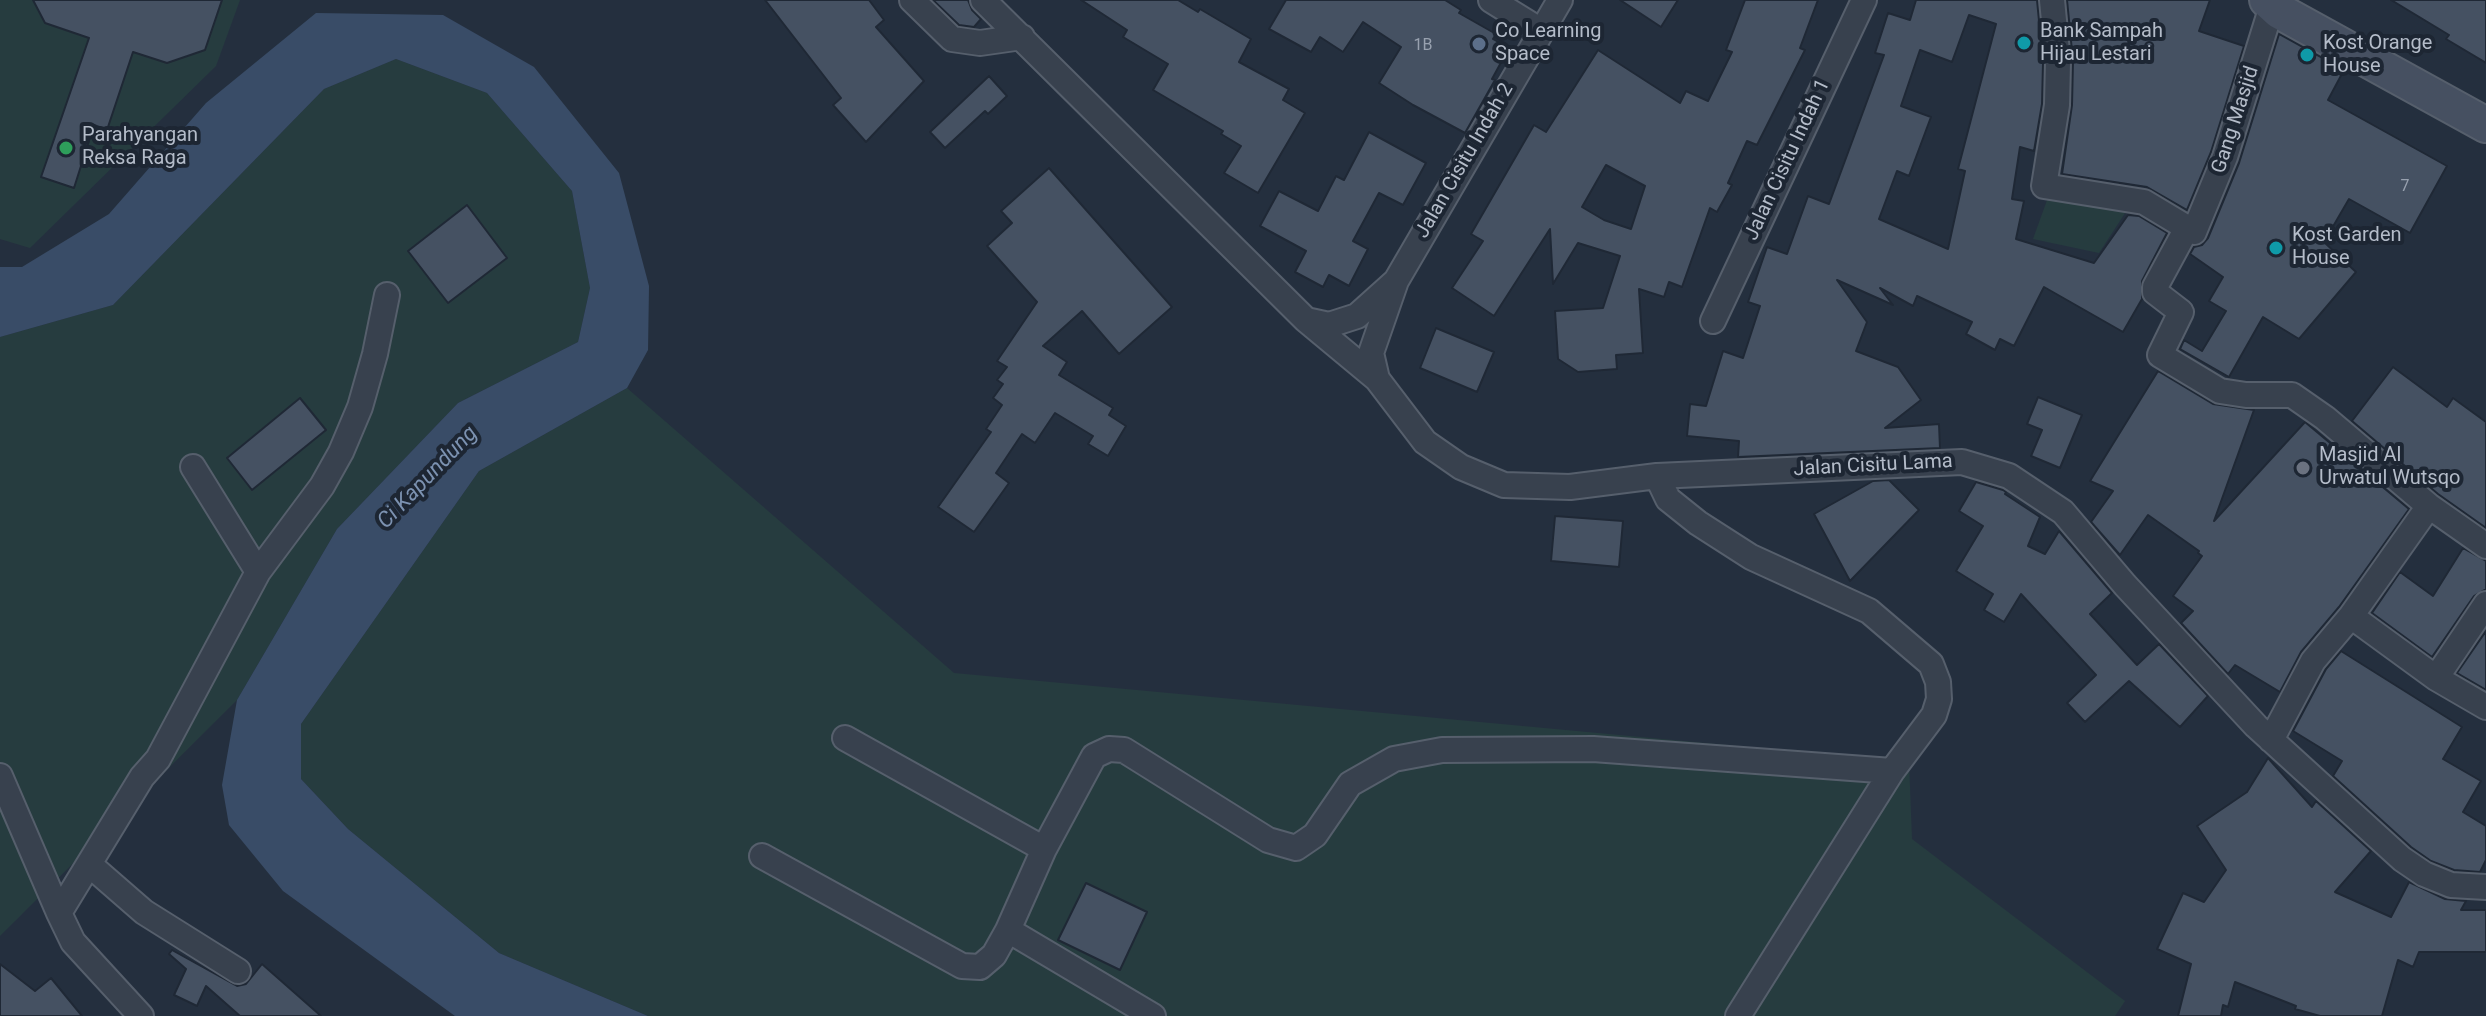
<!DOCTYPE html>
<html>
<head>
<meta charset="utf-8">
<style>
	body { margin:0 }
	canvas { display:block; background:#242f3e }
</style>
</head>
<body>
<canvas width="2486" height="1016"></canvas>
<script>
const g = document.querySelector('canvas').getContext('2d');
g.lineJoin = 'round';
function fillPath(path, color) { g.fillStyle = color; g.fill(path, 'evenodd'); }
const toPath = rows => new Path2D(rows.map(r => 'M' + r).join(''));
function trace(path, color, width, dash) { g.strokeStyle = color; g.lineWidth = width; g.lineCap = dash ? 'butt' : 'round'; g.setLineDash(dash || []); g.stroke(path); }
function write(font, color, halo, rows, align = 'center') {
  g.font = font + ' Roboto,sans-serif'; g.lineWidth = 8; g.setLineDash([]); g.textBaseline = 'middle'; g.strokeStyle = halo; g.fillStyle = color; for (const [text, x, y, turn = 0] of rows) {
    g.save(); g.translate(x, y); g.rotate((+turn || 0) * Math.PI / 180); g.textAlign = isNaN(turn) ? turn : align; if (halo) g.strokeText(text, 0, 0); g.fillText(text, 0, 0); g.restore();
  }
}
fillPath(toPath([
	[0,0,240,0,216,66,30,248,0,239],
	[396,59,487,93,572,191,590,288,578,342,458,403,337,529,237,700,0,936,0,337,113,305,324,89],
	[2050,192,2131,204,2099,253,2033,239],
	[627,388,954,673,1909,762,1912,839,2125,1001,2115,1016,648,1016,499,953,348,829,301,779,301,724,479,471]
]), '#263c3f');
fillPath(toPath([
	[316,13,443,15,534,67,619,173,649,286,648,350,627,388,479,471,301,724,301,779,348,829,499,953,648,1016,455,1016,283,891,229,825,222,785,237,700,337,529,458,403,578,342,590,288,572,191,487,93,396,59,324,89,113,305,0,337,0,267,22,267,109,214,206,103]
]), '#394c67');
const building = toPath([
	[33,0,222,0,205,50,167,63,133,52,107,130,94,125,74,188,41,177,89,38,45,23,33,0],
	[765,0,869,0,884,20,876,27,924,81,866,142,833,105,841,98,765,0],
	[933,0,968,0,972,10,981,19,974,27,959,25,933,0],
	[1081,0,1178,0,1198,12,1200,9,1251,39,1239,62,1289,89,1283,100,1305,113,1258,193,1224,173,1241,146,1221,134,1223,131,1153,90,1168,64,1123,37,1127,30,1081,0],
	[1286,0,1445,0,1461,10,1459,13,1496,34,1493,39,1509,48,1492,79,1495,80,1465,133,1413,105,1379,83,1401,47,1363,22,1343,52,1320,37,1311,52,1269,29,1286,0],
	[1620,0,1678,0,1661,27,1620,0],
	[1745,0,1818,0,1800,48,1805,50,1757,145,1747,141,1728,183,1732,185,1717,212,1710,208,1682,287,1669,282,1664,297,1639,289,1643,353,1616,355,1617,369,1578,372,1558,359,1555,311,1603,308,1620,256,1578,243,1553,284,1550,229,1494,316,1452,288,1483,241,1471,234,1534,125,1546,132,1598,50,1680,103,1686,91,1708,101,1732,52,1726,50,1745,0],
	[1606,165,1645,186,1631,229,1604,220,1582,207,1606,165],
	[1916,0,2037,0,2043,63,2042,104,2034,151,2020,147,2012,199,2024,201,2016,239,2094,263,2128,215,2139,216,2167,233,2142,281,2142,299,2123,332,2044,287,2014,346,2000,339,1995,350,1966,334,1972,322,1917,296,1913,306,1880,288,1893,305,1837,280,1867,322,1856,351,1898,367,1921,400,1885,428,1939,424,1940,448,1738,457,1739,441,1687,436,1690,404,1706,406,1723,351,1743,358,1760,306,1748,302,1767,247,1787,254,1808,196,1829,204,1884,55,1875,53,1888,13,1910,20,1916,0],
	[1969,15,1996,24,1958,169,1965,171,1948,249,1879,219,1897,171,1909,176,1931,117,1901,106,1920,50,1952,62,1969,15],
	[2067,0,2210,0,2199,31,2244,46,2211,152,2187,210,2147,187,2062,174,2072,105,2073,61,2067,0],
	[2391,0,2486,0,2486,63,2446,39,2449,35,2391,0],
	[2279,34,2344,70,2328,100,2447,166,2410,233,2349,199,2324,242,2356,272,2299,339,2263,317,2229,377,2180,349,2184,340,2202,351,2226,311,2209,301,2223,277,2190,254,2194,247,2202,245,2208,238,2239,163,2279,34],
	[989,76,1007,96,988,114,985,111,945,148,930,132,989,76],
	[1369,132,1426,163,1403,205,1379,193,1353,241,1368,249,1349,286,1329,275,1323,287,1295,272,1306,251,1260,226,1279,191,1318,211,1336,176,1344,180,1369,132],
	[1049,168,1172,307,1119,354,1082,311,1043,346,1067,362,1059,375,1113,408,1109,415,1126,426,1108,456,1088,444,1093,436,1055,413,1035,443,1022,434,996,473,1009,483,974,532,938,507,991,432,986,429,1002,405,993,398,1003,384,997,380,1007,367,997,361,1037,302,987,246,1012,223,1001,211,1049,168],
	[467,205,507,258,448,303,408,251,467,205],
	[1436,328,1494,352,1477,392,1420,368,1436,328],
	[2393,367,2447,407,2453,398,2486,422,2486,528,2438,494,2352,421,2393,367],
	[2158,371,2213,404,2254,410,2214,521,2305,422,2409,509,2339,607,2301,652,2280,692,2235,665,2228,674,2181,623,2193,611,2173,596,2202,556,2198,553,2199,551,2148,515,2120,555,2091,522,2113,491,2090,481,2158,371],
	[2038,397,2082,415,2060,468,2031,456,2042,430,2027,424,2038,397],
	[300,398,326,430,252,490,227,458,300,398],
	[1889,480,1919,510,1850,581,1814,514,1873,481,1889,480],
	[1976,482,2003,490,2006,492,2005,494,2040,517,2028,546,2045,554,2059,531,2112,593,2090,614,2137,665,2159,644,2208,696,2180,727,2129,681,2085,722,2067,703,2096,675,2021,594,2004,622,1984,610,1993,594,1956,571,1983,526,1959,511,1976,482],
	[1555,516,1623,521,1619,567,1551,561,1555,516],
	[2463,548,2486,561,2486,589,2474,596,2432,657,2372,613,2400,572,2433,596,2463,548],
	[2486,631,2486,690,2457,673,2486,631],
	[2341,651,2462,727,2443,759,2481,781,2463,812,2486,826,2486,860,2480,872,2454,870,2431,861,2411,847,2333,776,2342,761,2293,731,2326,669,2341,651],
	[2268,758,2312,807,2316,801,2371,851,2335,892,2391,917,2409,882,2445,899,2466,901,2461,910,2486,910,2486,952,2419,952,2413,967,2398,960,2382,1016,2320,1016,2295,1009,2296,1006,2235,982,2228,1007,2223,1005,2221,1016,2178,1016,2191,964,2157,949,2183,893,2204,902,2226,870,2197,826,2247,792,2268,758],
	[1086,883,1147,912,1120,970,1058,940,1086,883],
	[172,950,237,986,246,984,262,964,321,1016,240,1016,206,986,197,1006,174,995,186,969,169,954,172,950],
	[0,964,35,991,51,978,82,1016,0,1016,0,964]
]);
fillPath(building, '#455162');
trace(building, '#1f2835', 2);
const street = toPath([
	[912,0,952,39,980,43,1022,37],
	[983,0,1306,320,1329,325,1357,316,1396,281],
	[1491,0,1541,31],
	[2052,0,2058,62,2057,105,2044,186,2144,202,2194,232,2225,157,2272,6],
	[2187,228,2155,287,2155,292,2181,312,2160,355,2220,391,2246,395,2292,395,2325,418,2429,506,2486,546],
	[1306,320,1377,379,1425,442,1461,467,1504,485,1570,487,1657,476,1962,462,2009,476,2063,512,2125,585,2256,726,2402,859,2424,874,2451,885,2486,887],
	[1713,321,1864,0],
	[1377,379,1371,353,1396,281,1560,0],
	[1657,476,1668,499,1698,523,1751,557,1869,611,1931,664,1938,682,1939,699,1934,715,1892,771,1738,1016],
	[258,572,322,486,341,452,360,407,375,354,387,295],
	[2351,616,2436,678,2486,707],
	[2436,678,2486,604],
	[845,738,1044,849,1094,756,1109,749,1124,750,1268,840,1296,848,1315,835,1350,784,1394,759,1442,750,1593,749,1892,771],
	[2271,740,2313,661,2351,616,2429,506],
	[0,776,59,913],
	[762,856,962,966,980,967,994,955,1008,930,1153,1016],
	[90,865,144,912,238,971],
	[1008,930,1044,849],
	[141,1016,73,942,59,913,142,777,158,759,258,572,193,467]
]);
const secondary = toPath([
	[2267,0,2279,11,2486,125]
]);
trace(street, '#565f6c', 28);
trace(secondary, '#565f6c', 38);
trace(street, '#38414e', 24);
trace(secondary, '#465061', 34);
for (const [x, y, r, color] of [
	[2024,43,8,"#0f9aa8"],
	[1479,44,8,"#5c6f8a"],
	[2307,55,8,"#0f9aa8"],
	[66,148,8,"#2e9e5b"],
	[2276,248,8,"#0f9aa8"],
	[2303,468,8,"#6b7280"]
]) { const dot = new Path2D(); dot.arc(x, y, r, 0, 2 * Math.PI); g.fillStyle = color; g.fill(dot); trace(dot, '#1d2633', 3); }
write('16px', '#98a1af', null, [
	["1B",1423,46],
	["7",2405,187]
]);
write('20px', '#b4bcc9', '#1d2633', [
	["Co Learning",1495,32],
	["Space",1495,55],
	["Bank Sampah",2040,32],
	["Hijau Lestari",2040,55],
	["Kost Orange",2323,44],
	["House",2323,67],
	["Parahyangan",82,136],
	["Reksa Raga",82,159],
	["Kost Garden",2292,236],
	["House",2292,259],
	["Masjid Al",2319,456],
	["Urwatul Wutsqo",2319,479]
], 'left');
write('20px', '#b4bcc9', '#1d2633', [
	["Gang Masjid",2236,120,-72],
	["Jalan Cisitu Indah 1",1788,160,-65],
	["Jalan Cisitu Indah 2",1465,161,-60],
	["Jalan Cisitu Lama",1873,466,-3]
]);
write('italic 22px', '#7c92b1', '#1d2633', [
	["Ci Kapundung",428,478,-46]
]);
</script>
</body>
</html>
